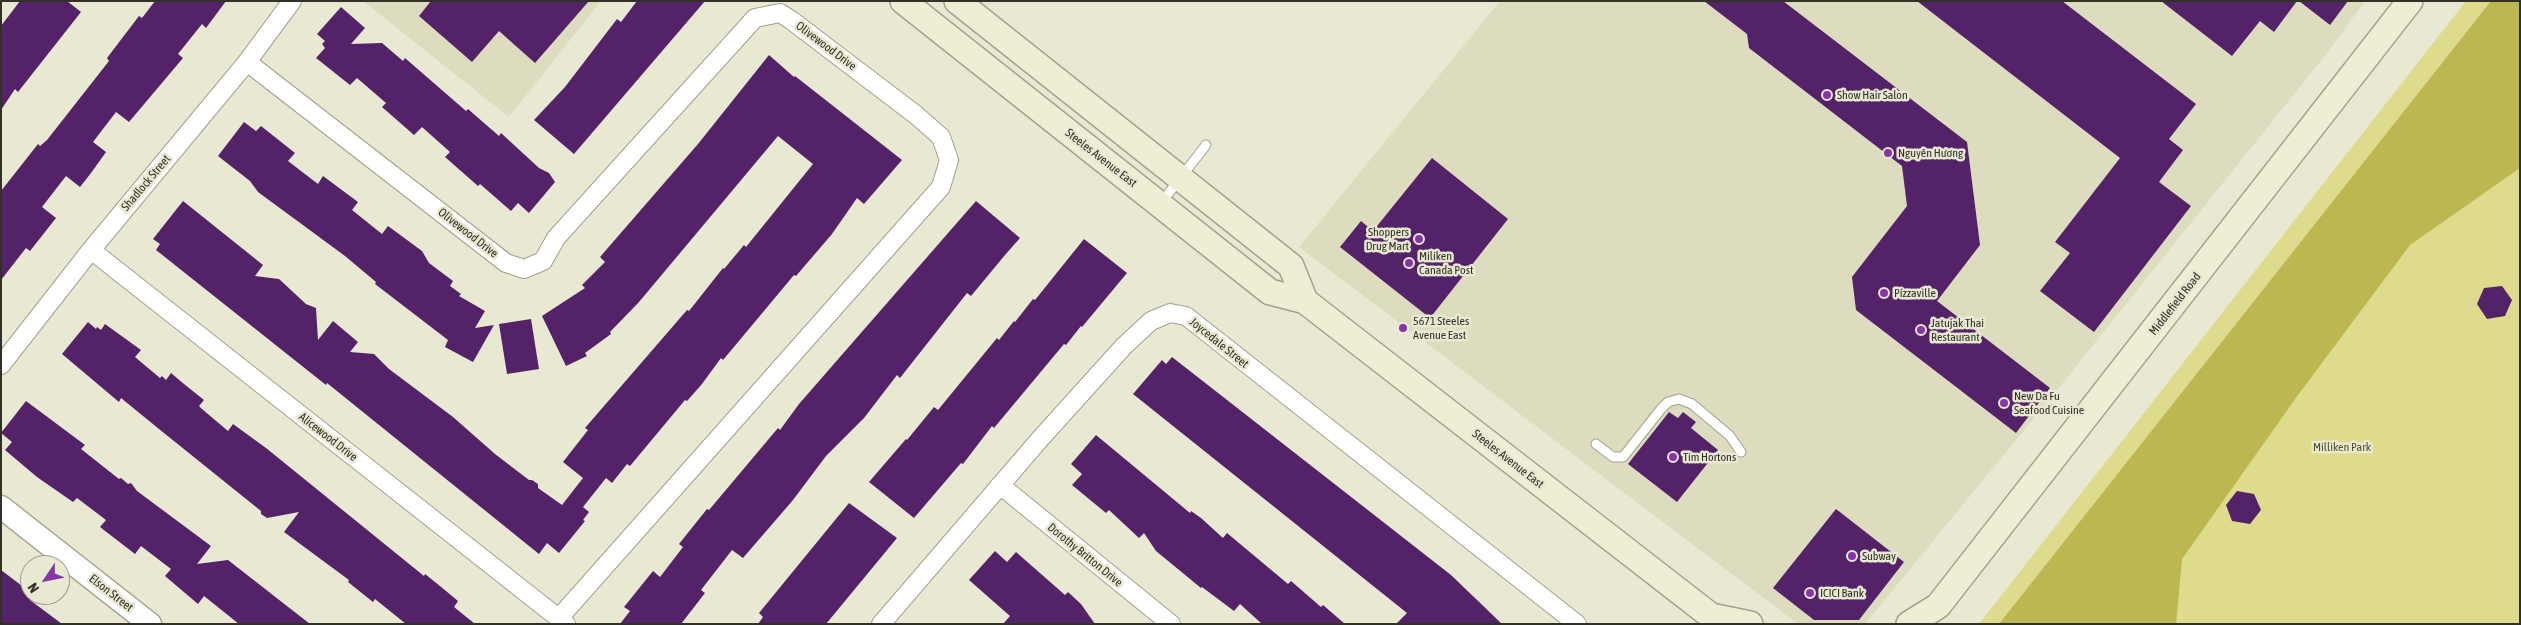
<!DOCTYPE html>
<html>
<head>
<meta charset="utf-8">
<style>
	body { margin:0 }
	#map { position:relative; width:2521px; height:625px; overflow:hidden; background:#e9e8d2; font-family:"Asap Condensed",sans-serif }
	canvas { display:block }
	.frame { position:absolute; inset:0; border:2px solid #313128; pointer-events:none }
	.north { position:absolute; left:20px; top:555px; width:50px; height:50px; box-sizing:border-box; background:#e9e8d2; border:1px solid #9f9f8e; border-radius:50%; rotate:236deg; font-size:14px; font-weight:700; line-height:20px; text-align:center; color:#313128 }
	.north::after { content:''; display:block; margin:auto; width:18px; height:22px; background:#8535a5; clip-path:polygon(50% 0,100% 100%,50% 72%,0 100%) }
</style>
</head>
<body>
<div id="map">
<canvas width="2521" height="625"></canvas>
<div class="frame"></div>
<div class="north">N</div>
</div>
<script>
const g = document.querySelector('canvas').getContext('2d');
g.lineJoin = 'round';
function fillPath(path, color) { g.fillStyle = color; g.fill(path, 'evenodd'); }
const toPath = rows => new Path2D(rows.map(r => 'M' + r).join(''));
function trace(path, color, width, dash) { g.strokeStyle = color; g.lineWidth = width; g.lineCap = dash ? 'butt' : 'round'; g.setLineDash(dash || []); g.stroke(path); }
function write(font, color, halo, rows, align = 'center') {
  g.font = font + ' "Asap Condensed",sans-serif'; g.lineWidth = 5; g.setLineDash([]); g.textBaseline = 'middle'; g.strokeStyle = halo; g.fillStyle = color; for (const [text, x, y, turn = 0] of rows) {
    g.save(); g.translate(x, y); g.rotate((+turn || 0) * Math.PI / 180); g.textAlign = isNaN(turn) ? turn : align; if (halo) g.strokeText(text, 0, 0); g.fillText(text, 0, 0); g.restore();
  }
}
fillPath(toPath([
	[363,1,601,1,509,117],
	[1500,1,2365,1,2327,53,2061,385,1865,624,1798,624,1299,247]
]), '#dddcbe');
fillPath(toPath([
	[2466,1,2520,1,2520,624,1979,624]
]), '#dfdb8c');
fillPath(toPath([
	[2491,1,2520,1,2520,168,2410,245,2298,395,2182,559,2176,624,1999,624]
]), '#bdb751');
fillPath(toPath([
	[20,1,67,1,81,12,18,92,15,89,1,110,1,26],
	[155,1,226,1,206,28,202,24,178,54,183,58,129,122,116,112,93,142,106,152,91,173,80,187,66,176,42,207,56,218,30,251,26,248,1,280,1,191,38,144,40,146,47,140,109,61,107,58,139,16,142,18],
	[431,1,589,1,535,63,499,31,472,62,419,16],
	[637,1,705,1,574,154,534,120,565,87,617,19,621,22],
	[1704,1,1783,1,1967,142,1980,245,1937,301,2050,388,2016,433,1856,310,1852,277,1907,206,1902,166,1749,48,1747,34],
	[1917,1,2062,1,2196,104,2169,139,2183,150,2159,182,2191,206,2094,332,2040,291,2070,253,2055,242,2120,158],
	[2161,1,2297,1,2274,32,2260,21,2232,56],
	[2299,1,2348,1,2330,25],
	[341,7,365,28,351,44,382,43,403,61,405,58,466,111,468,109,499,136,501,133,539,168,549,173,555,182,529,213,518,203,511,211,480,184,478,186,445,157,450,152,422,127,414,135,382,107,386,103,357,78,350,85,316,58,325,48,322,44,325,41,317,34],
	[769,55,794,77,795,76,902,160,864,204,857,198,832,234,796,276,794,275,723,360,721,358,702,384,687,401,685,400,630,466,627,464,612,483,606,478,583,507,589,512,583,520,585,521,559,553,547,543,539,554,327,383,326,385,156,250,160,244,153,239,183,201,263,265,255,276,279,279,306,304,316,308,318,340,333,321,358,342,350,352,374,354,389,369,453,417,495,454,529,480,532,480,538,484,538,488,562,505,583,478,563,462,588,430,585,428,687,310,689,311,723,268,724,269,744,245,746,247,813,164,778,136,639,302,610,332,611,334,585,353,587,356,566,366,542,316,585,288,582,285,605,262,600,257,698,144],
	[244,122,256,131,261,126,295,153,288,161,318,184,323,176,358,202,352,210,382,234,388,226,422,251,429,263,453,281,450,286,461,294,459,296,485,311,475,328,494,325,473,362,445,347,448,340,375,284,376,282,345,256,258,192,250,181,218,156],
	[1432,158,1508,219,1430,318,1340,247,1361,221,1373,231],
	[976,201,1020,238,1005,255,971,296,967,293,900,378,897,375,864,418,826,456,793,500,743,558,732,550,701,590,705,593,681,624,620,624,630,611,624,607,653,571,660,577,683,547,679,544,707,509,709,510,778,428,780,430,799,404],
	[1084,239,1127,273,1082,327,1081,326,1066,345,1064,344,994,428,992,426,963,464,961,463,914,518,869,482,906,439,907,440,934,407,938,410,997,338,999,340,1014,321,1015,322,1033,299,1035,300],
	[2502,286,2512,300,2505,316,2487,319,2477,304,2484,288],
	[531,319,539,369,507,374,499,324],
	[88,322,96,329,97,327,101,330,105,324,141,350,135,357,160,378,162,376,166,380,171,373,184,384,204,400,199,406,202,409,228,431,233,424,266,448,424,576,425,574,440,586,458,601,454,607,475,624,406,624,375,599,373,602,348,582,349,580,284,532,299,512,267,518,261,514,261,511,159,429,121,398,119,402,62,354],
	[1172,357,1451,575,1502,624,1396,624,1407,613,1133,394,1162,360,1166,364],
	[26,401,85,445,81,449,119,479,121,478,128,484,131,483,137,491,211,546,197,564,228,560,310,624,239,624,204,596,198,604,165,576,171,569,141,546,135,554,100,527,106,520,77,498,73,502,37,477,5,450,12,442,1,433],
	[1669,412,1678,418,1683,412,1696,422,1691,428,1718,450,1677,502,1628,464],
	[1096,435,1190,513,1191,511,1201,518,1223,538,1227,533,1288,584,1291,581,1321,607,1323,605,1345,624,1262,624,1240,604,1234,611,1202,587,1201,588,1156,551,1144,533,1139,538,1109,510,1106,513,1072,485,1082,474,1071,464],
	[2237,491,2254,494,2261,510,2250,524,2232,521,2226,505],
	[849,503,897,538,826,624,758,624,763,617,759,613],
	[1836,509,1904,562,1859,620,1814,620,1773,588],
	[995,551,1007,562,1016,552,1065,595,1068,592,1081,604,1095,624,1003,624,1010,616,969,580],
	[1,570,30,592,30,595,33,595,30,600,62,624,1,624]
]), '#542268');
const service = toPath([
	[1161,203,1206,145],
	[1596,444,1613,457,1623,457,1661,409,1668,402,1679,399,1692,404,1730,436,1741,452]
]);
const minor = toPath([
	[247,62,506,263,524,269,543,261,556,238,755,18,780,13,791,20,916,115,941,137,949,160,941,187,559,618],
	[91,250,566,624],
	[1,365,91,250,247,62,292,1],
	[1000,485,1171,624],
	[881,624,1040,439,1124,346,1151,321,1170,313,1186,316,1577,624]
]);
const tertiary = toPath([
	[1,507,150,624]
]);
const secondary = toPath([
	[903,1,1270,292,1305,301,1711,616,1714,624],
	[957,1,1291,266,1305,301],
	[1711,616,1750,624],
	[1909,624,1938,606,2410,1]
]);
trace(service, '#a2a18c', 11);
trace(minor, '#a2a18c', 20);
trace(tertiary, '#a2a18c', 25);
trace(secondary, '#a2a18c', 28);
trace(service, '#fff', 9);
trace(minor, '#fff', 18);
trace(tertiary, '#fff', 22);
trace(secondary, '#efeed5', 25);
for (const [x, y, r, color] of [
	[1827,95,5,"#8535a5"],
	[1888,153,5,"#8535a5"],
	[1419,239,5,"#8535a5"],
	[1409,263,5,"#8535a5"],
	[1884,293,5,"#8535a5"],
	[1403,328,5,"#8535a5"],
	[1921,330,5,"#8535a5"],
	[2004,403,5,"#8535a5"],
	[1673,457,5,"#8535a5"],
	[1852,556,5,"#8535a5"],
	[1810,593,5,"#8535a5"]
]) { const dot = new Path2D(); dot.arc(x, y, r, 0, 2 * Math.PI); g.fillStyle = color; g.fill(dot); trace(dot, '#e9e8d2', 2); }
write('12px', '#313128', '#e9e8d2', [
	["Olivewood Drive",826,46,37],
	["Steeles Avenue East",1101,158,38],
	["Shadlock Street",146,183,-50],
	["Olivewood Drive",468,233,38],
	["Middlefield Road",2175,304,-52],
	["Joycedale Street",1219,343,39],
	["Alicewood Drive",328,437,38],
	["Steeles Avenue East",1508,459,38],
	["Dorothy Britton Drive",1085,555,39],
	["Elson Street",111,593,38]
]);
write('12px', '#313128', '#e9e8d2', [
	["Show Hair Salon",1837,95],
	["Nguyên Hương",1898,153],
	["Shoppers",1409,232,"right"],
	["Drug Mart",1409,246,"right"],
	["Miliken",1419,256],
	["Canada Post",1419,270],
	["Pizzaville",1894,293],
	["5671 Steeles",1413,321],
	["Avenue East",1413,335],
	["Jatujak Thai",1931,323],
	["Restaurant",1931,337],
	["New Da Fu",2014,396],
	["Seafood Cuisine",2014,410],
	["Tim Hortons",1683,457],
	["Subway",1862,556],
	["ICICI Bank",1820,593]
], 'left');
write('12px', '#535126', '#e9e8d2', [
	["Milliken Park",2342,447]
]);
</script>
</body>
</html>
